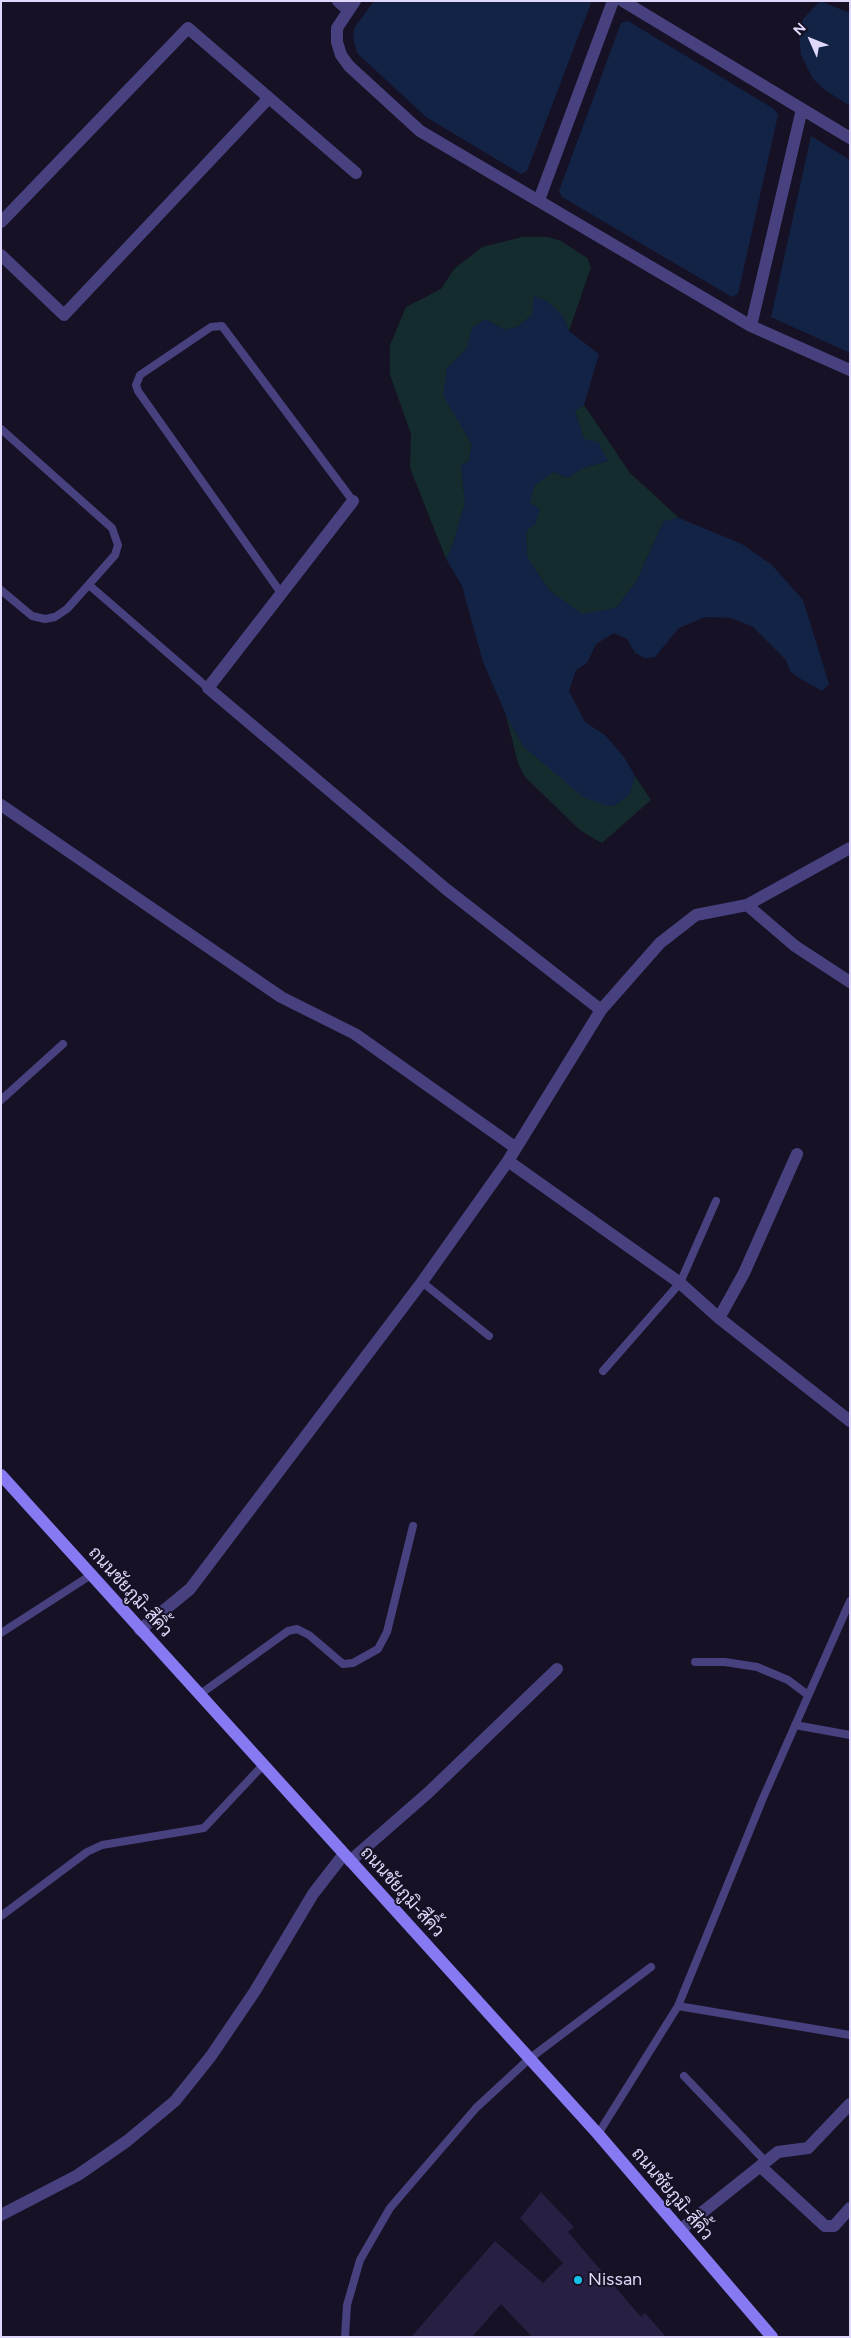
<!DOCTYPE html>
<html>
<head>
<meta charset="utf-8">
<style>
	body { margin:0 }
	#map { position:relative; width:851px; height:2338px; overflow:hidden; background:#161124; font-family:Figtree,sans-serif }
	canvas { display:block }
	.frame { position:absolute; inset:0; border:2px solid #dfd8fb; pointer-events:none }
	.north { position:absolute; left:786px; top:15px; width:50px; height:50px; -webkit-text-stroke:4px #161124; paint-order:stroke; rotate:314deg; font-size:14px; font-weight:700; line-height:20px; text-align:center; color:#dfd8fb }
	.north::after { content:''; display:block; margin:auto; width:18px; height:22px; background:#dfd8fb; clip-path:polygon(50% 0,100% 100%,50% 72%,0 100%) }
</style>
</head>
<body>
<div id="map">
<canvas width="851" height="2338"></canvas>
<div class="frame"></div>
<div class="north">N</div>
</div>
<script>
const g = document.querySelector('canvas').getContext('2d');
g.lineJoin = 'round';
function fillPath(path, color) { g.fillStyle = color; g.fill(path, 'evenodd'); }
const toPath = rows => new Path2D(rows.map(r => 'M' + r).join(''));
function trace(path, color, width, dash) { g.strokeStyle = color; g.lineWidth = width; g.lineCap = dash ? 'butt' : 'round'; g.setLineDash(dash || []); g.stroke(path); }
function write(font, color, halo, rows, align = 'center') {
  g.font = font + ' Figtree,Sarabun,sans-serif'; g.lineWidth = 4; g.setLineDash([]); g.textBaseline = 'middle'; g.strokeStyle = halo; g.fillStyle = color; for (const [text, x, y, turn = 0] of rows) {
    g.save(); g.translate(x, y); g.rotate((+turn || 0) * Math.PI / 180); g.textAlign = isNaN(turn) ? turn : align; if (halo) g.strokeText(text, 0, 0); g.fillText(text, 0, 0); g.restore();
  }
}
fillPath(toPath([
	[522,237,548,237,561,241,587,258,591,267,569,331,562,315,532,315,517,327,505,330,485,319,467,348,447,368,444,396,472,444,469,461,461,466,465,503,452,547,446,559,410,468,411,434,390,375,390,345,406,307,441,289,454,269,482,247],
	[584,405,630,473,679,518,664,521,636,582,616,608,582,615,549,590,527,557,526,531,535,524,539,509,529,503,534,485,553,472,568,478,583,468,608,461,584,440,575,411],
	[506,715,524,747,630,794,635,776,651,800,602,843,581,831,525,777,518,763]
]), '#152c2e');
fillPath(toPath([
	[374,1,590,1,591,3,527,171,521,174,426,117,357,53,353,37,355,27],
	[820,1,850,13,850,106,825,90,813,79,801,55,799,35,803,19],
	[628,21,774,109,778,115,738,294,732,297,562,197,559,191,621,23],
	[811,136,850,160,850,353,771,317],
	[534,296,547,301,562,315,569,331,599,354,584,405,575,411,584,439,598,442,608,461,583,468,568,478,553,472,534,486,530,503,540,509,535,524,526,531,527,557,549,590,582,614,616,608,636,582,664,521,679,518,742,544,772,565,803,600,829,684,822,691,799,678,790,671,786,660,753,627,731,618,705,617,679,628,655,657,645,658,635,653,627,639,614,633,596,644,587,663,576,670,569,691,585,722,605,735,624,757,635,776,630,794,616,805,607,806,583,797,524,747,506,715,483,662,462,586,446,559,452,547,465,503,461,466,469,461,472,444,443,396,447,368,467,348,472,328,485,319,505,330,517,327,532,315]
]), '#132346');
fillPath(toPath([
	[541,2192,574,2227,568,2232,641,2317,645,2313,666,2337,532,2337,501,2304,472,2337,411,2337,495,2241,543,2283,563,2263,520,2218]
]), '#291f43');
trace(toPath([
	[1,429,112,528,118,545,115,555,67,609,55,617,45,619,32,616,1,590],
	[89,585,208,688],
	[281,593,138,391,136,385,140,375,211,327,222,326,353,501],
	[1,1100,63,1044],
	[422,1282,489,1336],
	[603,1371,680,1283,716,1201],
	[1,1633,91,1575],
	[695,1662,725,1662,757,1667,788,1680,808,1695],
	[199,1695,288,1631,297,1629,309,1635,343,1664,353,1663,378,1649,387,1632,413,1526],
	[795,1725,850,1735],
	[1,1916,87,1852,102,1845,204,1828,263,1765],
	[678,2006,850,2035],
	[684,2076,766,2162],
	[598,2134,678,2006,763,1798,850,1601],
	[345,2337,347,2305,360,2260,390,2208,476,2108,529,2059,651,1967]
]), '#48417f', 8);
trace(toPath([
	[338,1,348,10],
	[355,1,337,28,337,42,341,55,349,66,420,131,751,326,850,370],
	[623,1,850,138],
	[539,200,613,1],
	[1,222,188,28,356,173],
	[1,255,64,315,268,99],
	[751,326,802,109],
	[353,501,208,688,446,889,601,1010],
	[1,805,281,997,355,1034,516,1148],
	[747,905,850,848],
	[508,1161,680,1283,719,1318,850,1421],
	[719,1318,744,1273,797,1154],
	[140,1630,190,1589,422,1282,508,1161,601,1010,660,943,696,915,747,905,795,946,850,982],
	[350,1861,429,1792,557,1669],
	[760,2166,825,2226,834,2226,850,2208],
	[1,2215,78,2175,127,2141,175,2101,211,2056,255,1991,313,1894,344,1854],
	[680,2230,778,2152,808,2148,850,2104]
]), '#48417f', 12);
trace(toPath([
	[1,1475,598,2134,772,2337]
]), '#8679f2', 12);
for (const [x, y, r, color] of [
	[578,2280,5,"#17c2e8"]
]) { const dot = new Path2D(); dot.arc(x, y, r, 0, 2 * Math.PI); g.fillStyle = color; g.fill(dot); trace(dot, '#161124', 2); }
write('18px', '#dfd8fb', '#161124', [
	["ถนนชัยภูมิ-สีคิ้ว",130,1592,48],
	["ถนนชัยภูมิ-สีคิ้ว",402,1892,48],
	["ถนนชัยภูมิ-สีคิ้ว",672,2194,50]
]);
write('18px', '#dfd8fb', '#161124', [
	["Nissan",588,2280]
], 'left');
</script>
</body>
</html>
